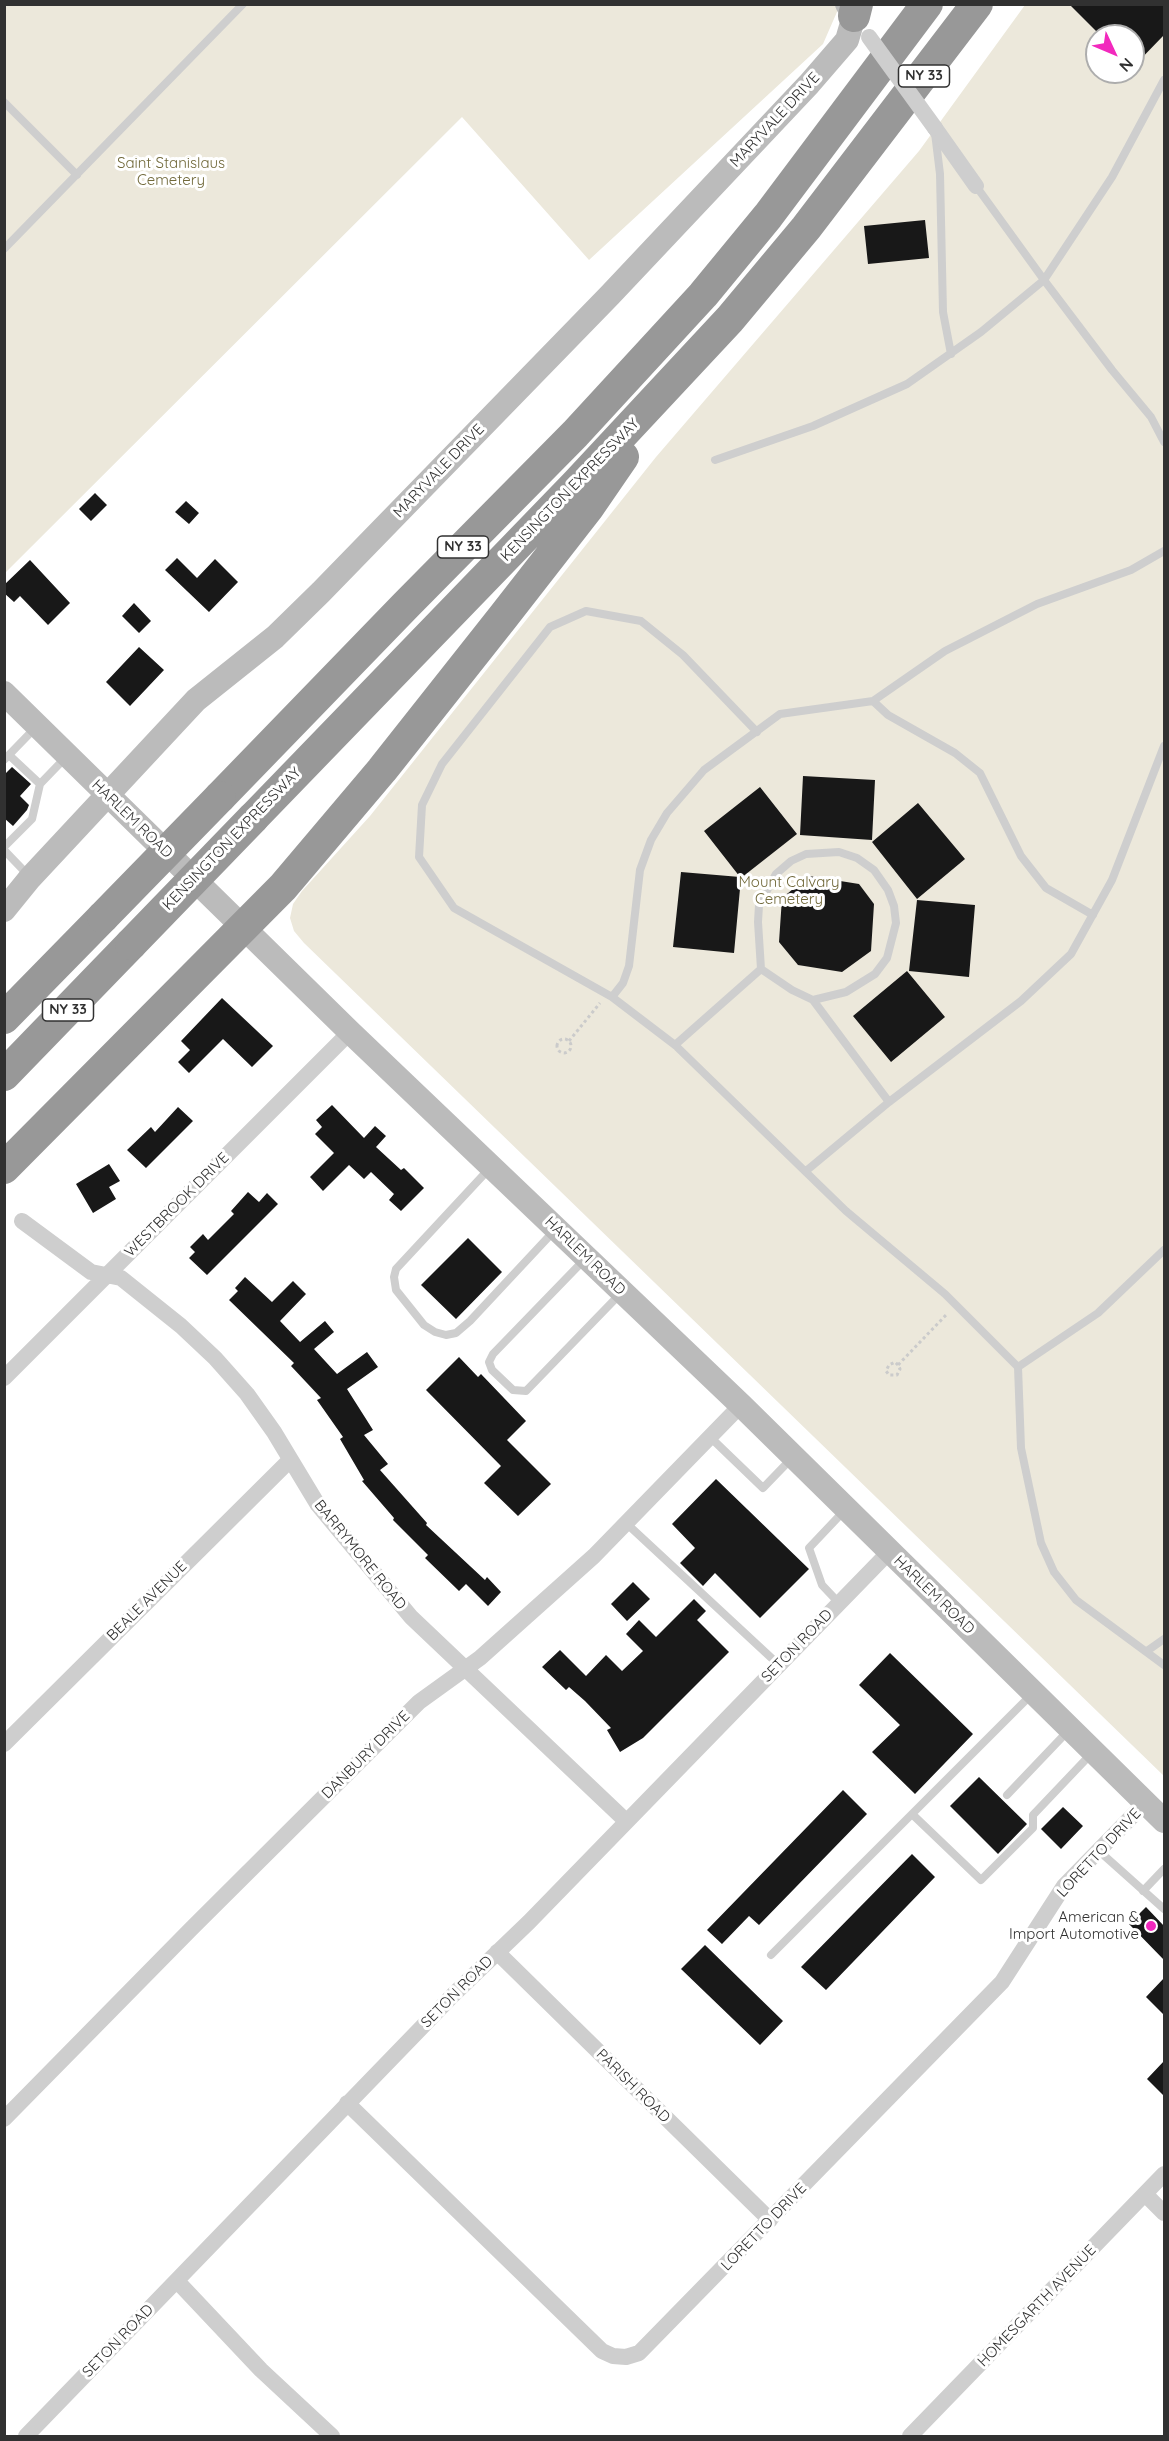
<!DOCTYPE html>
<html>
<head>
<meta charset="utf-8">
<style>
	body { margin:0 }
	#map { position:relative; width:1169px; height:2441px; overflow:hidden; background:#fff; font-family:Quicksand,sans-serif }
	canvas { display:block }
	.frame { position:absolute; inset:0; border:6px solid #313131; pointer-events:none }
	.north { position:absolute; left:1085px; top:24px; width:60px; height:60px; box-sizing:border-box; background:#fff; border:2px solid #adadad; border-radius:50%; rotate:134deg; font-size:16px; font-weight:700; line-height:24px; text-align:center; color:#313131 }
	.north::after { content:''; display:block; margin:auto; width:21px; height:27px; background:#f229bd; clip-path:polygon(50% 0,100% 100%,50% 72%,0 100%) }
</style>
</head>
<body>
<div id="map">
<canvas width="1169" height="2441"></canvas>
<div class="frame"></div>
<div class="north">N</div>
</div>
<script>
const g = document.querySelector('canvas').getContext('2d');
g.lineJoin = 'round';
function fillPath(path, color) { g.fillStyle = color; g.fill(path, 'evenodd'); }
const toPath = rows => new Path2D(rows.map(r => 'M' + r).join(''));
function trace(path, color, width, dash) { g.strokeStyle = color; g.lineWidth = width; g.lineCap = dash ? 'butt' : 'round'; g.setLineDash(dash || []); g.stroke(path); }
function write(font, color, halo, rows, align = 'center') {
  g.font = font + ' Quicksand,sans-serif'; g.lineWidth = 6; g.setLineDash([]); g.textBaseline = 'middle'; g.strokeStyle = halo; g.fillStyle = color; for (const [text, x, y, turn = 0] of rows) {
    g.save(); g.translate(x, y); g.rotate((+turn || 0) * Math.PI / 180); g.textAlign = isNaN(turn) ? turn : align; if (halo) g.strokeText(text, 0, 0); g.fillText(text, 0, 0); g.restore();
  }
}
fillPath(toPath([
	[5,5,840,5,823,44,589,260,462,117,5,573],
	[1025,5,1164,5,1164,1776,304,943,294,931,290,918,293,904,302,891,370,816,656,457,919,151],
	[1097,36,1133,36,1133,72,1097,72]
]), '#ece8db');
fillPath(toPath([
	[1069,4,1164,4,1164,35,1133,67,1133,36,1101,36],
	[925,220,929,258,868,264,864,226],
	[95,493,107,505,91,521,79,509],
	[186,501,199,513,189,524,175,512],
	[177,558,197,578,215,559,238,582,209,612,165,570],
	[30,560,70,603,48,625,20,596,14,602,4,593,4,585],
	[134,603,151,621,139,633,122,616],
	[139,647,164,670,130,706,106,682],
	[12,767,31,784,20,796,29,805,27,810,13,826,4,818,4,775],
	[803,776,875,780,872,840,800,835],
	[760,787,797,834,741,878,734,953,673,947,681,872,740,877,704,831],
	[918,803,965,859,917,899,872,842],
	[809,876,859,884,874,904,871,951,842,972,798,965,779,942,782,898],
	[917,900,975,905,969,977,909,971],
	[907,971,945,1017,891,1062,853,1016],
	[222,998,273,1046,252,1067,223,1039,189,1073,178,1062,190,1050,181,1041],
	[332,1105,364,1138,375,1126,386,1136,376,1147,401,1170,404,1168,424,1188,401,1211,389,1200,394,1194,371,1172,364,1179,349,1165,323,1191,310,1177,334,1153,315,1134,322,1127,316,1120],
	[178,1107,193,1121,146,1168,127,1150,151,1127,155,1132],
	[109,1164,120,1181,109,1187,116,1199,93,1213,76,1184],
	[248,1192,259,1202,267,1193,278,1204,207,1275,189,1258,195,1252,190,1247,203,1234,208,1240,234,1214,231,1211],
	[468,1238,502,1272,456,1319,421,1285],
	[245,1277,272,1302,293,1281,306,1294,280,1321,300,1342,325,1321,334,1332,314,1349,337,1374,367,1352,378,1367,347,1389,373,1430,364,1435,388,1464,380,1470,427,1523,426,1525,485,1580,487,1577,501,1592,488,1606,466,1584,459,1591,425,1558,428,1555,393,1520,394,1518,362,1481,364,1480,340,1439,343,1437,317,1400,321,1398,291,1366,294,1363,229,1300,238,1291,235,1288],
	[459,1357,478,1377,481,1374,526,1421,507,1440,551,1484,518,1516,484,1483,501,1466,426,1390],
	[716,1479,809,1569,760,1618,715,1573,703,1586,680,1563,695,1548,672,1524],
	[633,1582,650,1599,627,1621,611,1604],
	[694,1599,706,1611,697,1620,729,1652,643,1738,620,1752,607,1730,611,1728,585,1701,569,1687,566,1690,542,1667,560,1650,586,1676,606,1655,622,1671,643,1651,626,1634,639,1620,656,1637],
	[890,1653,973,1734,915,1794,872,1752,900,1725,859,1685],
	[979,1777,1027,1824,998,1854,950,1806],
	[843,1790,867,1814,759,1925,749,1916,722,1944,707,1930],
	[1063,1807,1083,1826,1061,1849,1041,1829],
	[912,1854,935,1877,826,1990,801,1967],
	[1146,1907,1164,1926,1164,1960,1129,1924],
	[705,1945,783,2021,760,2045,681,1969],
	[1164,1978,1164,2015,1146,1997],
	[1164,2061,1164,2096,1147,2079]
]), '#181818');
trace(toPath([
	'557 1046a7 7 0 1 1 14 0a7 7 0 1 1-14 0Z',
	[569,1041,600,1003],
	[898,1365,895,1362,889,1365,886,1371,889,1375,897,1375,900,1369,898,1365,946,1315]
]), '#cbcbcb', 3, [3, 3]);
trace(toPath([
	[4,102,77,175],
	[935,133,940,174,943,312,951,354],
	[976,186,1044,280,1112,370,1151,417,1164,442],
	[4,249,243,4],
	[715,460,813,426,907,384,981,332,1044,280,1112,177,1164,80],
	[873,701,888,715,955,753,980,773,1021,856,1046,888,1093,915],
	[757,732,683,655,641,621,586,611,550,627,442,764,422,805,419,857,454,908,612,997,675,1045,846,1211,945,1294,1018,1367,1021,1448,1041,1543,1054,1572,1076,1600,1164,1665],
	[9,755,40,784],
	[4,760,37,726],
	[4,847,32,819,40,784,67,756],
	[4,850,29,876],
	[761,969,758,922,759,905,776,874,791,861,806,854,839,852,857,858,874,870,888,890,894,906,896,923,887,958,875,974,846,992,813,1000],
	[612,997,623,983,629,966,640,870,651,840,667,813,704,770,780,714,873,701,945,651,1037,604,1131,570,1164,551],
	[675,1045,761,969,792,990,813,1000,889,1102],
	[489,1169,396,1269,394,1277,396,1290,424,1325,435,1332,446,1335,456,1333,470,1321,555,1230],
	[806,1171,889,1102,1021,1001,1071,954,1112,880,1164,746],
	[584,1260,493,1354,489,1362,492,1370,513,1390,526,1391,622,1292],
	[1018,1367,1098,1313,1164,1250],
	[710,1437,763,1488,791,1459],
	[626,1523,779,1665],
	[839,1603,822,1585,809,1548,844,1511],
	[1147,1651,1164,1639],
	[1007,1795,1068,1731],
	[912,1814,981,1880,1033,1828,1033,1815,1091,1754],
	[1099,1851,1164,1909],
	[1143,1891,1164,1869],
	[771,1955,1031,1695]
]), '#cecece', 8);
trace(toPath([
	[935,128,976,186],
	[22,1221,91,1272,121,1278,181,1326,215,1358,247,1394,274,1432,318,1505,411,1617,626,1821],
	[4,1378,350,1032],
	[4,1744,290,1460],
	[497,1952,770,2220],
	[347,2103,602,2351,613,2356,626,2357,639,2353,1002,1982,1064,1886,1146,1802],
	[4,2119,191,1929,419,1702,480,1658,594,1556,741,1405],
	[1145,2194,1164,2213],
	[177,2281,261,2370,332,2436],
	[26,2436,453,1995,529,1922,890,1551],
	[910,2436,1164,2174]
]), '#cecece', 16);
trace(toPath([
	[4,693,350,1032,741,1405,1164,1821],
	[4,910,30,878,196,700,275,637,321,592,610,295,809,84,847,40,854,16,847,4]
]), '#bbb', 24);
trace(toPath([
	[854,16,857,4],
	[220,797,406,605,575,434,703,295,768,216,927,4],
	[253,818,577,483,730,319,806,228,977,4],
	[4,1018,103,917],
	[4,1075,131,944],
	[4,1168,283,887,382,770,503,617,588,508,623,457]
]), '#989898', 32);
trace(toPath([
	[869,37,935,128]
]), '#cecece', 16);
trace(toPath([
	[103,917,220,797],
	[131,944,253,818]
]), '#989898', 32);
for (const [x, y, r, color] of [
	[1151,1926,6,"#f229bd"]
]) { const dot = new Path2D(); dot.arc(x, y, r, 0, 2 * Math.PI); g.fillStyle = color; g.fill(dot); trace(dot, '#fff', 2); }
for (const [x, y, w] of [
	[924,76,51],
	[463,547,51],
	[68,1010,51]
]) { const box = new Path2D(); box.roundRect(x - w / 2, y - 11, w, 22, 4.5); g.fillStyle = '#fff'; g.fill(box); trace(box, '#313131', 1.5); }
write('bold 14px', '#313131', null, [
	["NY 33",924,76],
	["NY 33",463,547],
	["NY 33",68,1010]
]);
write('15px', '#313131', '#fff', [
	["MARYVALE DRIVE",775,120,-47],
	["MARYVALE DRIVE",439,471,-46],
	["KENSINGTON EXPRESSWAY",570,490,-46],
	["HARLEM ROAD",132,819,44],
	["KENSINGTON EXPRESSWAY",232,839,-46],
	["WESTBROOK DRIVE",177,1205,-45],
	["HARLEM ROAD",585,1256,44],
	["BARRYMORE ROAD",360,1555,51],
	["HARLEM ROAD",934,1595,44],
	["BEALE AVENUE",147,1601,-45],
	["SETON ROAD",797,1646,-46],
	["DANBURY DRIVE",366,1755,-45],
	["LORETTO DRIVE",1099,1853,-47],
	["SETON ROAD",457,1992,-45],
	["PARISH ROAD",633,2086,45],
	["LORETTO DRIVE",764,2227,-46],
	["HOMESGARTH AVENUE",1037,2306,-46],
	["SETON ROAD",118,2341,-46]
]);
write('15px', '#71693a', '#fff', [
	["Saint Stanislaus",171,163],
	["Cemetery",171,180],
	["Mount Calvary",789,882],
	["Cemetery",789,899]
]);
write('15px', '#313131', '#fff', [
	["American &",1139,1917],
	["Import Automotive",1139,1934]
], 'right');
</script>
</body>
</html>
